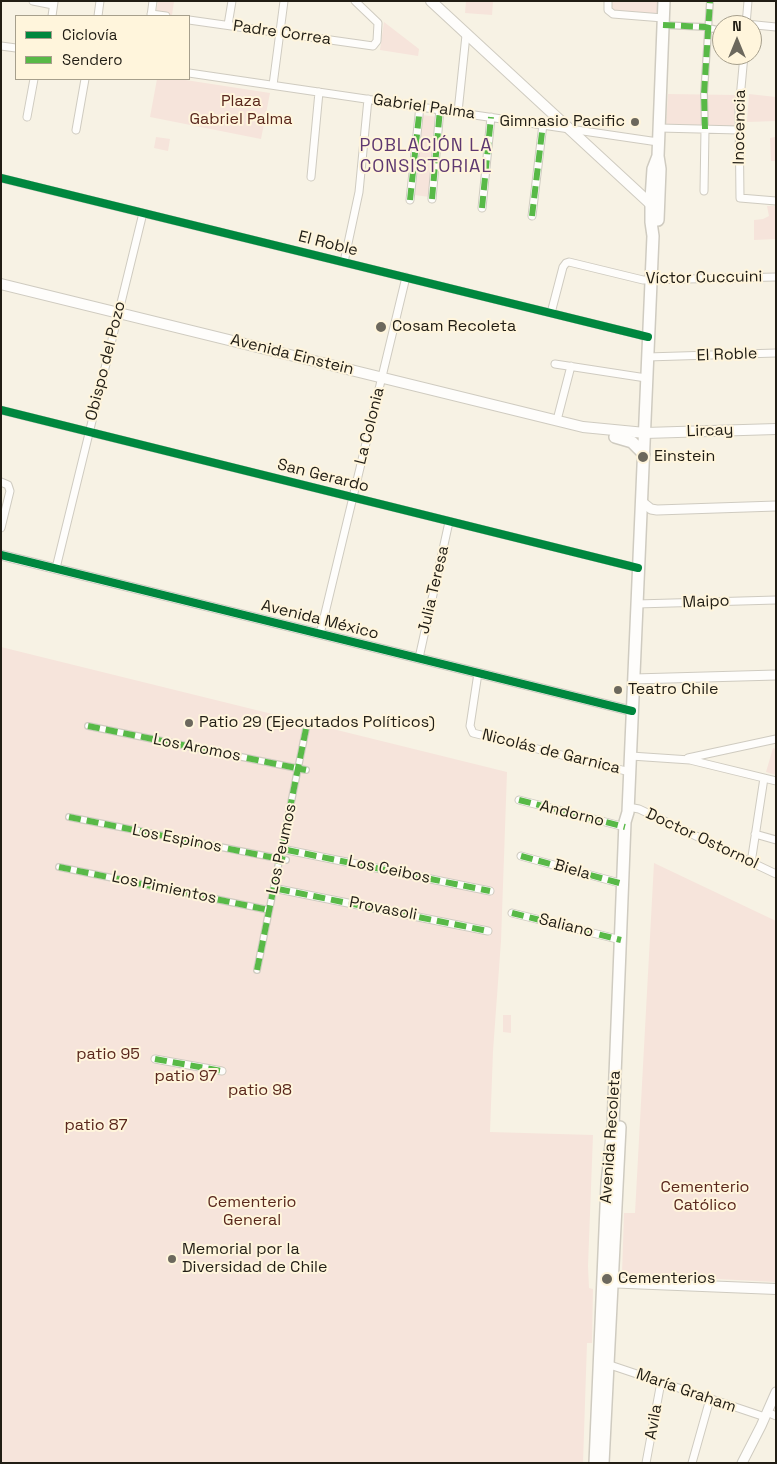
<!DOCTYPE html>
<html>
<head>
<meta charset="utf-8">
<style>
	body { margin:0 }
	#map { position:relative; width:777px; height:1464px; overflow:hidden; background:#f7f2e4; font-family:"Space Grotesk",sans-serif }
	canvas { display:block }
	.frame { position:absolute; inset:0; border:2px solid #211d14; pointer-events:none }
	.legend { position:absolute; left:15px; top:15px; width:175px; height:65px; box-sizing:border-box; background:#fff5dc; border:1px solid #a69f8c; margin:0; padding:6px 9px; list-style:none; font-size:15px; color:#211d14 }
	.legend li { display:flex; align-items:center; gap:10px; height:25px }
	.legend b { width:25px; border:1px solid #a69f8c }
	.north { position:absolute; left:712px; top:15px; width:50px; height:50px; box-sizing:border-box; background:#fff5dc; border:1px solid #a69f8c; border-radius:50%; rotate:0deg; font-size:14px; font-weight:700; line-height:20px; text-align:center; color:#211d14 }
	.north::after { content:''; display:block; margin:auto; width:18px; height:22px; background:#6c685d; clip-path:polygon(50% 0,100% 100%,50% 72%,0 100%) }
</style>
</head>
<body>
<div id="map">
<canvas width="777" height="1464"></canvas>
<div class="frame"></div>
<ul class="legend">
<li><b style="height:6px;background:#00873e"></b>Ciclovía</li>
<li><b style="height:6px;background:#58b947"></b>Sendero</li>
</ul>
<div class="north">N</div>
</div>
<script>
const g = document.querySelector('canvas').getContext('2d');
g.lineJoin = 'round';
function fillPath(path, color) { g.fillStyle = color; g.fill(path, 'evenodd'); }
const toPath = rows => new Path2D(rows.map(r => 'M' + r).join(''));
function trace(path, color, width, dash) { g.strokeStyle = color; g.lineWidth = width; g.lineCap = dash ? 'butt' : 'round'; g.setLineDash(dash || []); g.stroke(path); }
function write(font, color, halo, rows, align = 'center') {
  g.font = font + ' "Space Grotesk",sans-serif'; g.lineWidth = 4; g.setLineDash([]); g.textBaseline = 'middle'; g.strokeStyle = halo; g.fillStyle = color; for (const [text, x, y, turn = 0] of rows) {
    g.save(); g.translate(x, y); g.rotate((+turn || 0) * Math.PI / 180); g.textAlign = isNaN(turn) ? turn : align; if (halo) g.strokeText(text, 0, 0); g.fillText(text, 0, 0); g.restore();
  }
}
fillPath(toPath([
	[158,1,174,1,172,15,156,13],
	[466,1,493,1,492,15,465,13],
	[612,1,658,1,657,15,615,12,612,9],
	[384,22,419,49,418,56,380,50],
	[157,79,179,79,270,93,261,139,150,117],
	[668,94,736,95,734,126,666,125],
	[749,94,776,97,776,121,747,122],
	[422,115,438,117,430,197,414,195],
	[156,137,170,139,168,151,154,148],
	[775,137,776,137,776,170,775,161,771,161,770,138],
	[767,206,776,206,776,239,754,240,754,220,763,219,769,216],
	[1,647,507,772,501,941,493,1051,490,1132,593,1135,588,1266,589,1288,593,1289,592,1343,587,1343,583,1463,1,1463],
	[773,748,776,749,776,775,766,772],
	[654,863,776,921,776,1282,622,1274,624,1213,635,1213],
	[503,1015,511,1015,511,1033,503,1032]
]), '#f6e4db');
const pedestrian = toPath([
	[663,25,705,27,722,31],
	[705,129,704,94,710,1],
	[88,726,306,770],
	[69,817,286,860],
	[59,867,269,910],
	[257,970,306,729]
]);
const minor = toPath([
	[33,1,53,5],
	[608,1,608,10,613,14,663,18],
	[151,14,166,16],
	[52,16,54,2],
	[98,16,100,1],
	[151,16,153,1],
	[189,20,373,46,377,41,378,23,355,1],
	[746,24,776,27],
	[228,25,232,1],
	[746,25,748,1],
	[1,46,16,48],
	[744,55,739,110,740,198,776,201],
	[189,73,658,142],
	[273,85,284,1],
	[458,112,466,35],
	[27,117,34,79],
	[659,128,739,130],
	[76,130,85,79],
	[311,177,319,92],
	[1,178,648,337],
	[704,191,705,129],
	[432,199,440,109],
	[410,200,420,106],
	[482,208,491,117],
	[532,216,543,124],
	[344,262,359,192,368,99],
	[551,313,563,267,566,263,569,262,643,280,776,277],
	[647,357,776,353],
	[555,364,646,378],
	[1,410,638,568],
	[557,420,571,366],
	[1,482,8,485,10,491,1,528],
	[56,568,143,213],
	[637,604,776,600],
	[320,634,406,277],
	[419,658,449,522],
	[478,673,470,726,473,733,630,772],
	[631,756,690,760,776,781],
	[688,758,776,739],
	[519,800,625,827],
	[628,807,639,809,776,874],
	[755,834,776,840],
	[287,850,490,891],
	[521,856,623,884],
	[751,863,764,778],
	[278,889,488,931],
	[512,913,621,940],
	[155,1059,222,1071],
	[607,1364,765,1417],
	[767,1412,776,1416],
	[646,1463,661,1382],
	[692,1463,710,1399]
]);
const tertiary = toPath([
	[641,501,651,509,657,510,776,506],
	[1,555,632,711],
	[634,679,776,675],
	[742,1463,761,1426,776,1392]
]);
const secondary = toPath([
	[431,1,656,209],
	[1,284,583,427,645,433,776,429],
	[604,1282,776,1289]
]);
const primary = toPath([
	[658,220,660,169,658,156,664,1],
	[615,437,632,442,644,454],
	[595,1463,607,1184,613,1126,625,822,628,812,653,236,651,222,651,199,653,169,658,156],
	[603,1463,620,1127]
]);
trace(pedestrian, '#cfcbc0', 8);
trace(minor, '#cfcbc0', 9);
trace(tertiary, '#cfcbc0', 11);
trace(secondary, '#cfcbc0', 12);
trace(primary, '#cfcbc0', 14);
trace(pedestrian, '#fefdfb', 5.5);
trace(minor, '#fefdfb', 7);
trace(tertiary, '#fefdfb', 9);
trace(secondary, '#fefdfb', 10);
trace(primary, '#fefdfb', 11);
trace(toPath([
	[663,25,705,27,722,31],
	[705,129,704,94,710,1],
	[432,199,440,109],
	[410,200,420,106],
	[482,208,491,117],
	[532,216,543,124],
	[88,726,306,770],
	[519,800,625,827],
	[69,817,285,860],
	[287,850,490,891],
	[521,856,623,884],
	[59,867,269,910],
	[278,889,488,931],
	[512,913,621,940],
	[257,970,306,729],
	[155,1059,222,1071]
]), '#58b947', 6, [12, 6]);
trace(toPath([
	[1,178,648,337],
	[1,410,638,568],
	[1,555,632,711]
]), '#00873e', 8);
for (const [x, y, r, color] of [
	[635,122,5,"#6c685d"],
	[381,327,6,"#6c685d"],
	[643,457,6,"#6c685d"],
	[618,690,5,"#6c685d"],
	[189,723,5,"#6c685d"],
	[172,1259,5,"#6c685d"],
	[607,1279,6,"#6c685d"]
]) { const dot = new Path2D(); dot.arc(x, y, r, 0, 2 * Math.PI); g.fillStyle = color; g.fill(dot); trace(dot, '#fff5dc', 2); }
write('16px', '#211d14', '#fff5dc', [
	["Padre Correa",282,33,8],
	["Gabriel Palma",424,107,8],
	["Inocencia",740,127,-89],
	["El Roble",328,244,14],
	["Víctor Cuccuini",704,278,-1],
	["Avenida Einstein",292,355,14],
	["El Roble",727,355,-2],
	["Obispo del Pozo",106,361,-76],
	["La Colonia",370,426,-76],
	["Lircay",710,431,-2],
	["San Gerardo",323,476,14],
	["Julia Teresa",434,590,-77],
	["Maipo",706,602,-2],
	["Avenida México",320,620,14],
	["Los Aromos",197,748,11],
	["Nicolás de Garnica",551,752,14],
	["Andorno",572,814,14],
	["Los Espinos",177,839,11],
	["Doctor Ostornol",702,839,25],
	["Los Peumos",282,849,-78],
	["Los Ceibos",389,870,12],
	["Biela",572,870,16],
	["Los Pimientos",164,888,12],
	["Provasoli",383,909,11],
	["Saliano",566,926,14],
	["Avenida Recoleta",611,1137,-86],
	["María Graham",686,1391,19],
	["Avila",654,1422,-80]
]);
write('16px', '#5a271c', '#fff5dc', [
	["Plaza",241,102],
	["Gabriel Palma",241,120],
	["patio 95",108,1055],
	["patio 97",186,1077],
	["patio 98",260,1091],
	["patio 87",96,1126],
	["Cementerio",705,1188],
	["Católico",705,1206],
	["Cementerio",252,1203],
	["General",252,1221]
]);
write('16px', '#211d14', '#fff5dc', [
	["Gimnasio Pacific",625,122,"right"],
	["Cosam Recoleta",392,327],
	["Einstein",654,457],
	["Teatro Chile",628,690],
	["Patio 29 (Ejecutados Políticos)",199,723],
	["Memorial por la",182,1250],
	["Diversidad de Chile",182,1268],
	["Cementerios",618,1279]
], 'left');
g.letterSpacing = '1px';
write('18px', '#5e3871', '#fff5dc', [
	["POBLACIÓN LA",426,146],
	["CONSISTORIAL",426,167]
]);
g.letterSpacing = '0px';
</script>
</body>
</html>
